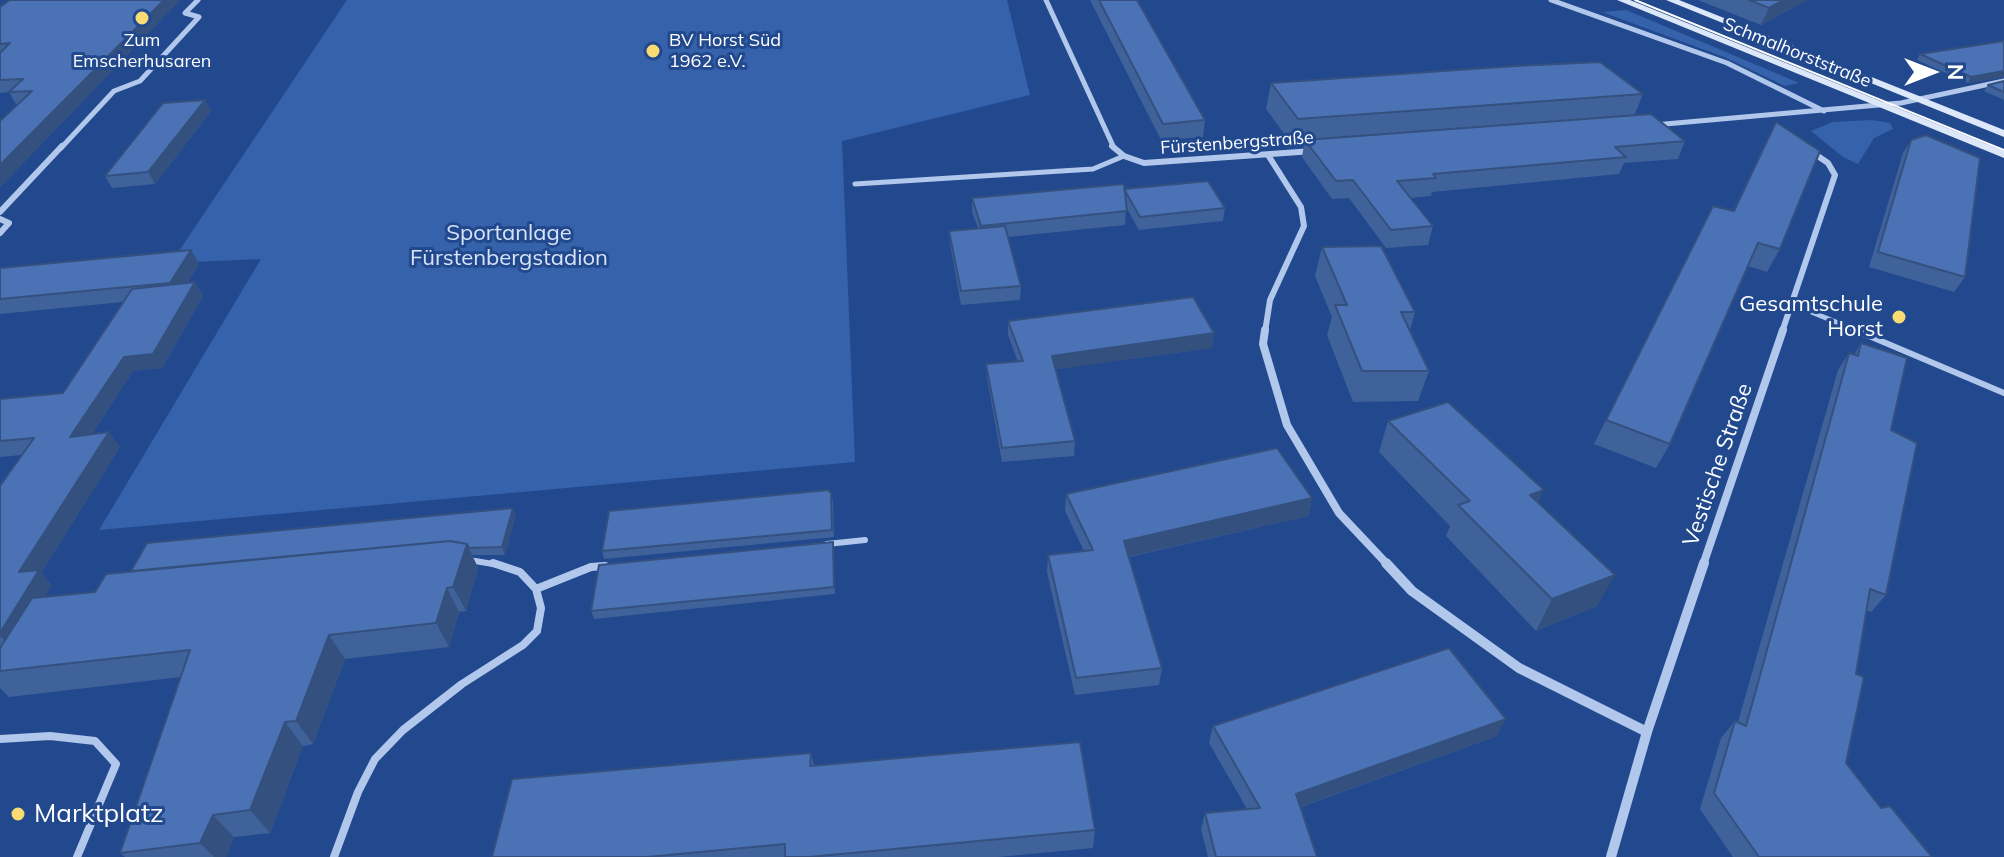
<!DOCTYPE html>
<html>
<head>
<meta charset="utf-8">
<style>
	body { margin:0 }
	#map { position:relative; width:2004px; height:857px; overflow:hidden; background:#22498d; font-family:Mulish,sans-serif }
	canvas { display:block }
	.north { position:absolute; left:1892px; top:32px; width:80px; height:80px; -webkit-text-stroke:6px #22498d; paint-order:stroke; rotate:90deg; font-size:22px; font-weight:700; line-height:32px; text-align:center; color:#fff }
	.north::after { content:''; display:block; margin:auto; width:28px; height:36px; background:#fff; clip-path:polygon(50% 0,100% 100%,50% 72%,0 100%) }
</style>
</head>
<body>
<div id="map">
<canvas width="2004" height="857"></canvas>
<div class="north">N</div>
</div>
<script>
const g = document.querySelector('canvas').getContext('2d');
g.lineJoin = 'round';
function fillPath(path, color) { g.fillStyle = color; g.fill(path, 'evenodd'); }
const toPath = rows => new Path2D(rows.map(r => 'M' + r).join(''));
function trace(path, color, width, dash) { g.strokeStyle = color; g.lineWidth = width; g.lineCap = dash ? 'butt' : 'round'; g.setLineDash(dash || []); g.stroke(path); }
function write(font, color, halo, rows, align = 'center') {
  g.font = font + ' Mulish,sans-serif'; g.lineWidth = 6; g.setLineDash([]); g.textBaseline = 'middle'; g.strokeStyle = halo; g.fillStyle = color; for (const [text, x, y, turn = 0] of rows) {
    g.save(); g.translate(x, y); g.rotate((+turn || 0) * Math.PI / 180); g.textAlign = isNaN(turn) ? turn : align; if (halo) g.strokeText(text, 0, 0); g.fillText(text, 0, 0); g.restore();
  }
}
fillPath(toPath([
	[347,0,1007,0,1030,95,842,141,855,462,99,530,261,259,171,263],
	[1626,10,1733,55,1799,83,1785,86,1724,57,1602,12],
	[1872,120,1890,123,1893,129,1874,138,1858,164,1843,157,1811,131,1833,122]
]), '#3662ab');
trace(toPath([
	[855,184,1093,169,1124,156],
	[1792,304,1860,332]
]), '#b1c7ec', 5);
trace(toPath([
	[1855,330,2004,393],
	[827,544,865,540],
	[469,560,499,565]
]), '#b1c7ec', 6);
trace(toPath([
	[536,589,591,567,605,566],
	[0,739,50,736,95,741,116,764,77,857],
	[334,857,358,792,375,759,403,730,462,684,523,645,537,631,541,608,536,589,520,572,493,563]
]), '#b1c7ec', 8);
trace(toPath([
	[1046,0,1114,148],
	[1551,0,1727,63,1824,111],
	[1654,125,1901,103,2004,81],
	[61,148,114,91,140,81,199,17,185,13,198,0]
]), '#b1c7ec', 5);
trace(toPath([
	[1112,146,1124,156,1144,163,1313,151],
	[0,212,62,146],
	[0,219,9,223,0,233],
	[1265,332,1270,300,1304,226,1301,207,1268,155],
	[1782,332,1835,175,1828,163,1809,150]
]), '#b1c7ec', 6);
trace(toPath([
	[1265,330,1263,344,1287,425,1339,513,1388,565],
	[1703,565,1783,330]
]), '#b1c7ec', 8);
trace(toPath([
	[1386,563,1412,591,1519,668,1647,732],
	[1611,857,1647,732,1704,563]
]), '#b1c7ec', 10);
fillPath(toPath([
	[1617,0,1630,0,2004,151,2004,158,1617,0],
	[1666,0,1679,0,2004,130,2004,137,1666,0]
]), '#dce7f9');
trace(toPath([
	[1635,0,2004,150]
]), '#fff', 2);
fillPath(toPath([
	[10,0,180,0,0,187,0,121,18,104,16,104,9,92,0,93,0,7],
	[1090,0,1137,0,1205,120,1203,137,1161,140],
	[1698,0,1807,0,1761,25],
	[2004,41,2004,77,1968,83,1917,60,1920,54],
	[2004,81,2004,100,1984,91,1988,85],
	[1271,83,1643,94,1634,116,1685,141,1678,159,1624,163,1619,174,1432,192,1431,196,1410,198,1433,226,1428,245,1386,248,1349,198,1332,199,1302,157,1304,145,1293,146,1266,109],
	[205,100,211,111,155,184,112,188,105,176],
	[1776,122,1780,249,1767,272,1748,266,1670,444,1656,468,1594,444,1713,206,1733,211],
	[1911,140,1965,277,1954,292,1869,267,1903,153],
	[1124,190,1225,208,1223,221,1139,230,1126,207,1125,225,1008,237,1021,286,1020,300,961,305,950,244,949,231,978,228,972,212,972,198],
	[1322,247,1415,312,1410,330,1429,371,1418,401,1353,402,1327,335,1332,317,1315,276],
	[191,250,199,264,187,283,195,282,203,296,162,368,133,371,92,434,120,447,41,573,52,585,44,597,95,592,131,571,516,515,505,555,472,555,478,568,466,611,459,612,449,647,345,659,313,744,303,746,270,833,234,837,226,857,125,857,120,853,181,677,9,697,0,688,0,486,22,455,0,457,0,399,63,393,123,302,0,314,0,268],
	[1008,321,1214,333,1212,348,1055,369,1075,441,1074,456,1002,462,987,378,986,364,1018,362,1008,335],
	[1861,343,1891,430,1886,595,1871,612,1866,610,1856,674,1846,763,1881,808,1932,857,1733,857,1700,809,1721,738,1735,721,1738,722,1838,370,1849,353,1854,355],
	[1388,421,1538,503,1597,606,1536,631,1446,536,1450,526,1379,452],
	[1066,494,1312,498,1308,516,1129,557,1162,668,1159,685,1075,695,1047,572,1048,555,1084,551,1065,511],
	[833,500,834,537,604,559,602,551],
	[833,542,835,594,594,619,591,611],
	[1213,726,1497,736,1301,807,1317,857,1208,857,1201,829,1205,813,1247,809,1209,743],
	[811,753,814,766,1095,830,1093,848,998,857,492,857]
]), '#40629b');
fillPath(toPath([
	[164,0,180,0,0,187,0,165],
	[1784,0,1807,0,1761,25,1769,8],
	[2004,71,2004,77,1968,83,1971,77],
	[205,100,211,111,155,184,148,172],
	[191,250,199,264,178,297,170,283],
	[195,282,203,296,162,368,133,371,81,451,70,437,124,357],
	[1214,333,1212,348,1051,370,1052,356],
	[109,432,120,447,41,573,52,585,13,649,0,636,0,633,19,572],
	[1544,490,1529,522,1530,495],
	[1312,498,1308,516,1122,558,1124,541],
	[513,508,516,515,505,555,502,547],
	[467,544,478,568,466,611,453,587],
	[1615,575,1597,606,1536,631,1552,599],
	[447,588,459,612,449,647,436,623],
	[329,635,345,659,313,744,296,721],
	[1506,719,1497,736,1291,810,1296,794],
	[285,722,303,746,270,833,250,810],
	[213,815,234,837,226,857,214,857,200,843]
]), '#34507e');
const building = toPath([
	[10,0,164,0,0,165,0,121,32,91,9,92,23,79,0,80,0,53,10,43,0,44,0,7,10,0],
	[1099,0,1137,0,1205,120,1163,124,1099,0],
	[1749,0,1784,0,1769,8,1749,0],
	[2004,41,2004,71,1971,77,1920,54,2004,41],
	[1600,62,1643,94,1298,119,1271,83,1515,66,1600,62],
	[2004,81,2004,92,1988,85,2004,81],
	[205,100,148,172,105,176,163,103,205,100],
	[1651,114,1685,141,1615,147,1626,157,1433,174,1436,178,1397,181,1433,226,1391,230,1353,180,1336,181,1305,140,1651,114],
	[1776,122,1820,151,1780,249,1758,243,1670,444,1606,420,1713,206,1734,211,1776,122],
	[1926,135,1980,158,1965,277,1878,252,1911,140,1926,135],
	[1208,181,1225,208,1140,217,1124,189,1208,181],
	[1124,184,1127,211,981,226,972,198,1124,184],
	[1005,226,1021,286,961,291,949,231,1005,226],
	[1381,246,1415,312,1401,312,1429,371,1362,371,1335,305,1347,305,1322,247,1381,246],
	[191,250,170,283,0,299,0,268,191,250],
	[195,282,153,354,124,357,70,437,109,432,19,572,39,570,0,633,0,486,34,438,0,441,0,399,63,393,132,289,195,282],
	[1193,297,1214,333,1052,356,1075,441,1002,448,986,364,1023,361,1008,321,1193,297],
	[1861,343,1907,358,1891,430,1917,443,1886,595,1870,589,1856,674,1864,677,1846,763,1881,808,1890,806,1932,857,1759,857,1714,793,1735,721,1746,726,1849,353,1858,356,1861,343],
	[1448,402,1544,490,1530,495,1615,575,1552,599,1458,505,1470,501,1388,421,1448,402],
	[1277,448,1312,498,1124,541,1162,668,1076,678,1048,555,1093,550,1066,494,1277,448],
	[828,490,831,493,832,530,602,551,609,511,828,490],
	[513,508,502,547,469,548,467,544,450,541,131,571,147,543,513,508],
	[450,541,467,544,453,587,447,588,436,623,329,635,296,721,285,722,250,810,213,815,200,843,120,853,190,650,0,671,0,648,32,598,95,592,106,574,450,541],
	[833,542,834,587,591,611,599,565,833,542],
	[1449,648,1506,719,1296,794,1317,857,1216,857,1205,813,1260,808,1213,726,1449,648],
	[1080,742,1095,830,809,857,785,857,785,844,647,857,492,857,512,779,811,753,810,766,1080,742]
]);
fillPath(building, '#4b72b4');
trace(building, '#34507e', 2);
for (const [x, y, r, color] of [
	[142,18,8,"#f8db73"],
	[653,51,8,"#f8db73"],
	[1899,317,8,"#f8db73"],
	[18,814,8,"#f8db73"]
]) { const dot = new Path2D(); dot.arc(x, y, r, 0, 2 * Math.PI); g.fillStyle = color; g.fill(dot); trace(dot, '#22498d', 3); }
write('18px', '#fff', '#22498d', [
	["Zum",142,41],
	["Emscherhusaren",142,62],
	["BV Horst Süd",669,41,"left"],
	["1962 e.V.",669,62,"left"]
]);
write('18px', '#fff', '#22498d', [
	["Schmalhorststraße",1797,53,22],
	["Fürstenbergstraße",1237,143,-4]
]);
write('22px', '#d6e3f9', '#22498d', [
	["Sportanlage",509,233],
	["Fürstenbergstadion",509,258]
]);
write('22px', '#fff', '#22498d', [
	["Gesamtschule",1883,304],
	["Horst",1883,329]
], 'right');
write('22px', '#fff', '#22498d', [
	["Vestische Straße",1718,465,-71]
]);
write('26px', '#fff', '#22498d', [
	["Marktplatz",34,814]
], 'left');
</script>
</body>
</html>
